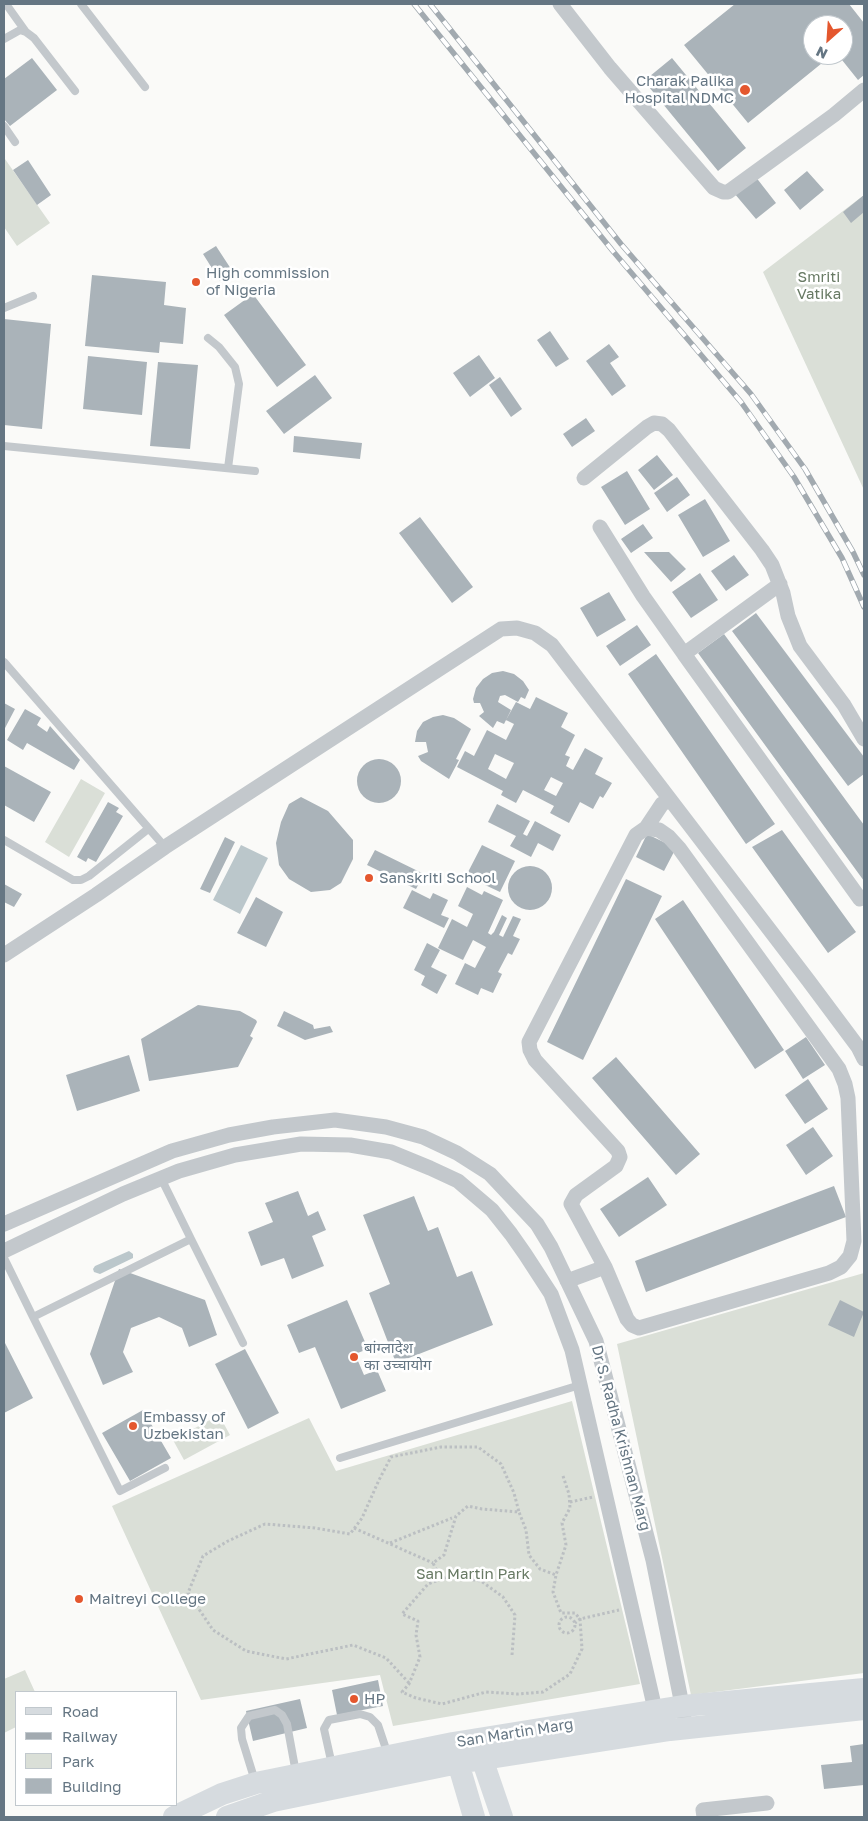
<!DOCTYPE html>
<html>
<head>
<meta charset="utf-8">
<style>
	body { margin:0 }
	#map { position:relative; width:868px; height:1821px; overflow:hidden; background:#fafaf8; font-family:"Golos Text",sans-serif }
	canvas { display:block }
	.frame { position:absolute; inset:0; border:5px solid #657683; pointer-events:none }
	.legend { position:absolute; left:15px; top:1691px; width:162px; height:115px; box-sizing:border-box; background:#fff; border:1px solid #c1c8cd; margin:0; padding:6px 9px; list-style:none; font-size:15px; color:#657683 }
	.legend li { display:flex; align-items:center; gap:10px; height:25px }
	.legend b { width:25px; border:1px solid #c1c8cd }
	.north { position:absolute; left:803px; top:15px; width:50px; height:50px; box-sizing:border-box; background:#fff; border:1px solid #c1c8cd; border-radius:50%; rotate:206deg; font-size:14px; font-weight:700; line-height:20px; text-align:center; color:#657683 }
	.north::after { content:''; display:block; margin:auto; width:18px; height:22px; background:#e4572e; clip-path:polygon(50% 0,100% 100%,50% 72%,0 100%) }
</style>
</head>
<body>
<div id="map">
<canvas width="868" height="1821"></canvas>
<div class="frame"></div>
<ul class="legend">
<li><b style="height:6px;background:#d6dbdf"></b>Road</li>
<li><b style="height:6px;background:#a2aab0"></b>Railway</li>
<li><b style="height:14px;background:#dadfd7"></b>Park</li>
<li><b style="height:14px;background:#aab3b9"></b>Building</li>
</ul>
<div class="north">N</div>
</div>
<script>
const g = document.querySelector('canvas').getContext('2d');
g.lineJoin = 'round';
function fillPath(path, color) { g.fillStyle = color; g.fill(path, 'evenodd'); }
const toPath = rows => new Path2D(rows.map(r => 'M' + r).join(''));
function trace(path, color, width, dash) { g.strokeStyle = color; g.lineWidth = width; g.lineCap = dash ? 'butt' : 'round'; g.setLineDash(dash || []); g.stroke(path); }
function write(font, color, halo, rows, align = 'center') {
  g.font = font + ' "Golos Text","Noto Sans Devanagari",sans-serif'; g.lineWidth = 5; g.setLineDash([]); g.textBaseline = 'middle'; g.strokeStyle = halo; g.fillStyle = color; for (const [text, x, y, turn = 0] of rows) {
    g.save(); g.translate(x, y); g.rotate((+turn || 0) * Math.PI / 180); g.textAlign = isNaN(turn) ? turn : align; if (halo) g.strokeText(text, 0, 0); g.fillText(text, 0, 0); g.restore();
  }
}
fillPath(toPath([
	[5,159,50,223,17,246,4,227],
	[864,195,864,490,763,272],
	[81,779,105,793,69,857,45,842],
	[864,1273,864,1673,691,1695,617,1344],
	[572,1401,640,1684,393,1726,380,1675,201,1700,112,1506,309,1418,336,1471],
	[219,1415,230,1435,184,1460,173,1440],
	[25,1670,35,1692,16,1692,16,1727,4,1733,4,1679]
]), '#dadfd7');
fillPath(toPath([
	[241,845,268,858,240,914,213,900],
	[129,1251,133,1254,133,1258,100,1274,94,1272,93,1269,95,1266]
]), '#bbc7cb');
fillPath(toPath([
	[735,4,849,4,864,23,864,75,858,80,838,55,843,55,843,25,813,25,813,55,832,55,748,123,684,45],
	[32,58,57,90,10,126,4,119,4,79],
	[672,58,746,148,718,171,644,81],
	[28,160,51,195,37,205,13,170],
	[807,171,824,190,800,210,784,190],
	[755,176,776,203,756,219,734,193],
	[864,195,864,212,851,223,843,212],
	[216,246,233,272,220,281,203,254],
	[92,275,166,282,164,305,186,308,183,344,160,342,159,353,85,346],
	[253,294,306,365,277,387,224,315],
	[4,319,51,324,42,429,4,425],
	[550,331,569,359,556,367,537,340],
	[609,344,619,357,610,363,626,386,612,396,586,361],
	[479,355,495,378,470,397,453,373],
	[88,356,147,362,142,415,83,409],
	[158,362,198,365,190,449,150,446],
	[315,375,332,398,284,434,266,411],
	[500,377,522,409,511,417,489,385],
	[586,418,595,431,572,447,563,434],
	[294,436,362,443,360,459,293,452],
	[657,455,673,475,654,490,638,470],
	[627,471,650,509,625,525,601,487],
	[677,477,690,495,667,512,654,493],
	[705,499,730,541,703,557,678,515],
	[420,517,473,587,452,603,399,533],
	[643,524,653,538,631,553,621,539],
	[644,552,669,552,686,569,671,582],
	[734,555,749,575,726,591,711,571],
	[700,573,718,600,691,618,672,592],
	[609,592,626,620,597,637,580,608],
	[756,613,864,757,864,774,848,786,732,631],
	[637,625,651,645,620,666,606,646],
	[724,634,864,825,864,881,698,653],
	[656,654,775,824,746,844,628,674],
	[503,671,514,674,523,681,529,690,525,699,521,697,518,702,505,695,500,696,498,702,511,710,504,724,497,721,493,728,479,716,484,712,480,703,474,703,473,699,476,688,483,679,492,673],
	[536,697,568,713,561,727,575,735,565,755,570,757,566,766,573,770,585,748,603,758,595,774,612,783,603,798,600,796,593,809,580,802,569,823,550,813,554,806,523,790,516,803,501,795,503,791,457,767,465,751,474,756,487,730,506,740,514,724,506,720,516,702,530,709],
	[495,754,514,763,506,779,488,769],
	[551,777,563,783,556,796,544,790],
	[4,703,15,709,4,730],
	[25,709,41,718,37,725,47,732,50,726,80,760,74,770,27,743,23,750,7,740],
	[443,715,454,718,471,729,456,759,459,760,449,779,421,761,418,756,428,752,426,742,415,742,417,731,423,722,433,717],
	'357 781a22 22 0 1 1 44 0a22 22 0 1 1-44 0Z',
	[4,766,51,792,34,822,4,805],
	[301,797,328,811,353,840,353,859,341,883,330,890,311,892,289,879,279,865,276,843,281,822,289,804],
	[108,802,119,808,116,812,123,816,96,862,88,858,86,862,77,857],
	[497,804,530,821,523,834,527,836,535,821,561,835,553,851,538,843,531,857,510,846,516,836,488,822],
	[782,830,856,932,828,953,752,847],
	[647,834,676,848,664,871,636,857],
	[225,837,235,842,210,893,200,889],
	[482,845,515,861,500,892,466,876],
	[375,850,424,874,416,889,367,865],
	'508 888a22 22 0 1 1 44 0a22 22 0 1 1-44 0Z',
	[626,879,662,896,583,1060,547,1042],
	[4,884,22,894,14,907,4,902],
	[467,887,482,895,484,891,503,900,488,933,491,935,494,932,502,915,507,918,499,935,503,937,513,916,521,919,513,936,520,939,512,955,508,953,498,972,502,974,493,993,481,988,478,995,455,984,465,963,475,968,486,947,473,940,463,960,438,948,452,919,467,927,473,914,458,906],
	[412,890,430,899,433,893,448,900,441,915,449,918,444,928,403,908],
	[256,897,283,912,266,947,237,933],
	[683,900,784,1050,755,1069,655,919],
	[427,943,440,950,431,967,447,975,437,994,421,985,425,976,414,970],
	[198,1005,240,1011,256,1020,257,1022,250,1036,253,1038,238,1067,149,1081,141,1039],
	[284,1011,313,1025,314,1029,330,1026,333,1032,305,1040,277,1026],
	[806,1037,825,1065,803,1079,785,1051],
	[129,1055,140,1091,77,1111,66,1075],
	[616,1057,700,1154,676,1175,592,1078],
	[808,1079,828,1109,805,1124,785,1095],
	[813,1127,833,1156,806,1175,786,1145],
	[648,1177,667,1205,619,1237,600,1209],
	[834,1186,846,1217,646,1292,635,1261],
	[298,1191,308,1216,318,1211,326,1230,312,1236,324,1266,292,1279,284,1258,261,1266,248,1232,273,1222,265,1203],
	[414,1196,428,1231,438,1227,457,1277,472,1271,493,1325,396,1363,369,1293,390,1284,363,1215],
	[119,1269,205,1300,217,1335,189,1347,182,1328,159,1317,131,1328,123,1352,133,1372,103,1385,90,1354],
	[347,1300,368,1349,355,1354,364,1375,377,1370,386,1391,341,1409,315,1347,299,1353,287,1325],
	[840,1300,864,1312,854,1337,828,1325],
	[4,1341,33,1398,4,1413],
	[245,1349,279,1413,248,1429,215,1364],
	[143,1410,171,1458,130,1481,102,1433],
	[378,1680,383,1706,337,1715,332,1690],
	[300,1699,307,1728,253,1741,246,1711],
	[864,1744,864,1785,824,1789,821,1765,852,1762,850,1746]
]), '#aab3b9');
trace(toPath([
	[563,1476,569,1494,570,1508,562,1523,566,1545,556,1575,553,1592,561,1613,575,1613,580,1619,575,1623],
	[570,1502,593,1497],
	[354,1528,433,1563],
	[390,1543,452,1518],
	[441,1579,433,1563,444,1555,456,1516,468,1506,482,1509,519,1512,526,1530,529,1555,540,1569,556,1575],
	'559 1625a8 8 0 1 1 16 0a8 8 0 1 1-16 0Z',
	[512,1655,515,1615,503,1597,481,1581,449,1576,441,1579,428,1584,402,1614,418,1621,416,1635,420,1657,409,1684,402,1692,416,1698,442,1704,486,1692,518,1694,543,1692,570,1674,582,1649,580,1619,619,1610],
	[409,1683,386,1658,353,1645,286,1659,246,1651,213,1630,188,1593,203,1556,228,1541,265,1524,315,1528,350,1534,362,1518,379,1480,391,1457,441,1447,478,1447,501,1464,514,1493,519,1512]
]), '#bbbfc2', 3, [2.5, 2.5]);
trace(toPath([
	[6,4,26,32],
	[81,4,145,87],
	[4,39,20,30,26,32,34,38,75,91],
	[4,126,15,142],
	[4,308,33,296],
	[208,338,219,347,235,367,239,384,228,468],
	[4,446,255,471],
	[4,662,165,847],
	[4,840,73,880,81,880,89,876,148,829],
	[191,1239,243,1343],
	[4,1258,33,1317,191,1239,161,1178],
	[33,1317,120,1491,165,1468],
	[340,1458,580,1385],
	[332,1765,324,1729,329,1720,360,1714,370,1717,378,1725,388,1755],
	[255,1781,242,1739,241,1728,249,1716,275,1710,282,1715,287,1724,296,1773]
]), '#c3c8cc', 8);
trace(toPath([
	[560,4,610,68,714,188,723,192,728,192,834,115,864,90],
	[584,478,647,427,654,423,662,424,669,430,762,550,772,565,783,593,788,616,800,646,844,705,864,739],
	[600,527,643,596,684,654],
	[780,584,684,654,860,899],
	[646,828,659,830,669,837,679,848,839,1069,845,1084,848,1098,854,1241,850,1256,841,1267,829,1273,639,1328,632,1325,627,1319,605,1267,571,1204,576,1195,616,1166,620,1157,618,1151,535,1060,530,1050,529,1042,636,835,646,828],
	[646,828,662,804,670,800],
	[4,955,96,895,165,847,501,629,517,628,535,633,552,645,808,980,858,1047,864,1059],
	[4,1224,172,1151,229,1135,273,1127,335,1120,386,1127,423,1137,457,1153,490,1174,537,1224,551,1247,596,1341,653,1560,684,1715],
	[4,1251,123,1194,179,1171,235,1155,301,1144,350,1145,391,1152,430,1168,458,1181,492,1210,511,1234,525,1254,551,1294,572,1350,657,1718],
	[567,1281,605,1267],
	[704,1817,703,1810,767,1803]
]), '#c3c8cc', 15);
trace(toPath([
	[478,1747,502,1817],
	[454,1749,474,1817],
	[174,1817,222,1794,256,1783,453,1743,683,1706,864,1689],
	[227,1817,273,1801,458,1763,670,1730,864,1709]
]), '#d6dbdf', 22);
const rail = toPath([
	[414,4,612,250,741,402,794,477,842,558,864,607],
	[430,4,621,244,751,394,805,469,853,552,864,575]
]);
trace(rail, '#a2aab0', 5.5);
trace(rail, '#fff', 4, [11]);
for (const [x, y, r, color] of [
	[745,90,6,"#e4572e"],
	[196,282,5,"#e4572e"],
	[369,878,5,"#e4572e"],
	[354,1357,5,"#e4572e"],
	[133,1426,5,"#e4572e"],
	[79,1599,5,"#e4572e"],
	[354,1699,5,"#e4572e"]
]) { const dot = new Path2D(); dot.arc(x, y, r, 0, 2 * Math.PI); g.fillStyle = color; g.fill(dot); trace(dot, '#fff', 2); }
write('15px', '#657683', '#fff', [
	["Charak Palika",734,81,"right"],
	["Hospital NDMC",734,98,"right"],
	["High commission",206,273],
	["of Nigeria",206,290],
	["Sanskriti School",379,878],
	["बांग्लादेश",364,1348],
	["का उच्चायोग",364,1365],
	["Embassy of",143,1417],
	["Uzbekistan",143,1434],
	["Maitreyi College",89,1599],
	["HP",364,1699]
], 'left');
write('15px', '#687a64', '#fff', [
	["Smriti",819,277],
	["Vatika",819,294],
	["San Martin Park",473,1574]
]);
write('15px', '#657683', '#fff', [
	["Dr S. Radha Krishnan Marg",621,1438,75],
	["San Martin Marg",515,1733,-9]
]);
</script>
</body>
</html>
